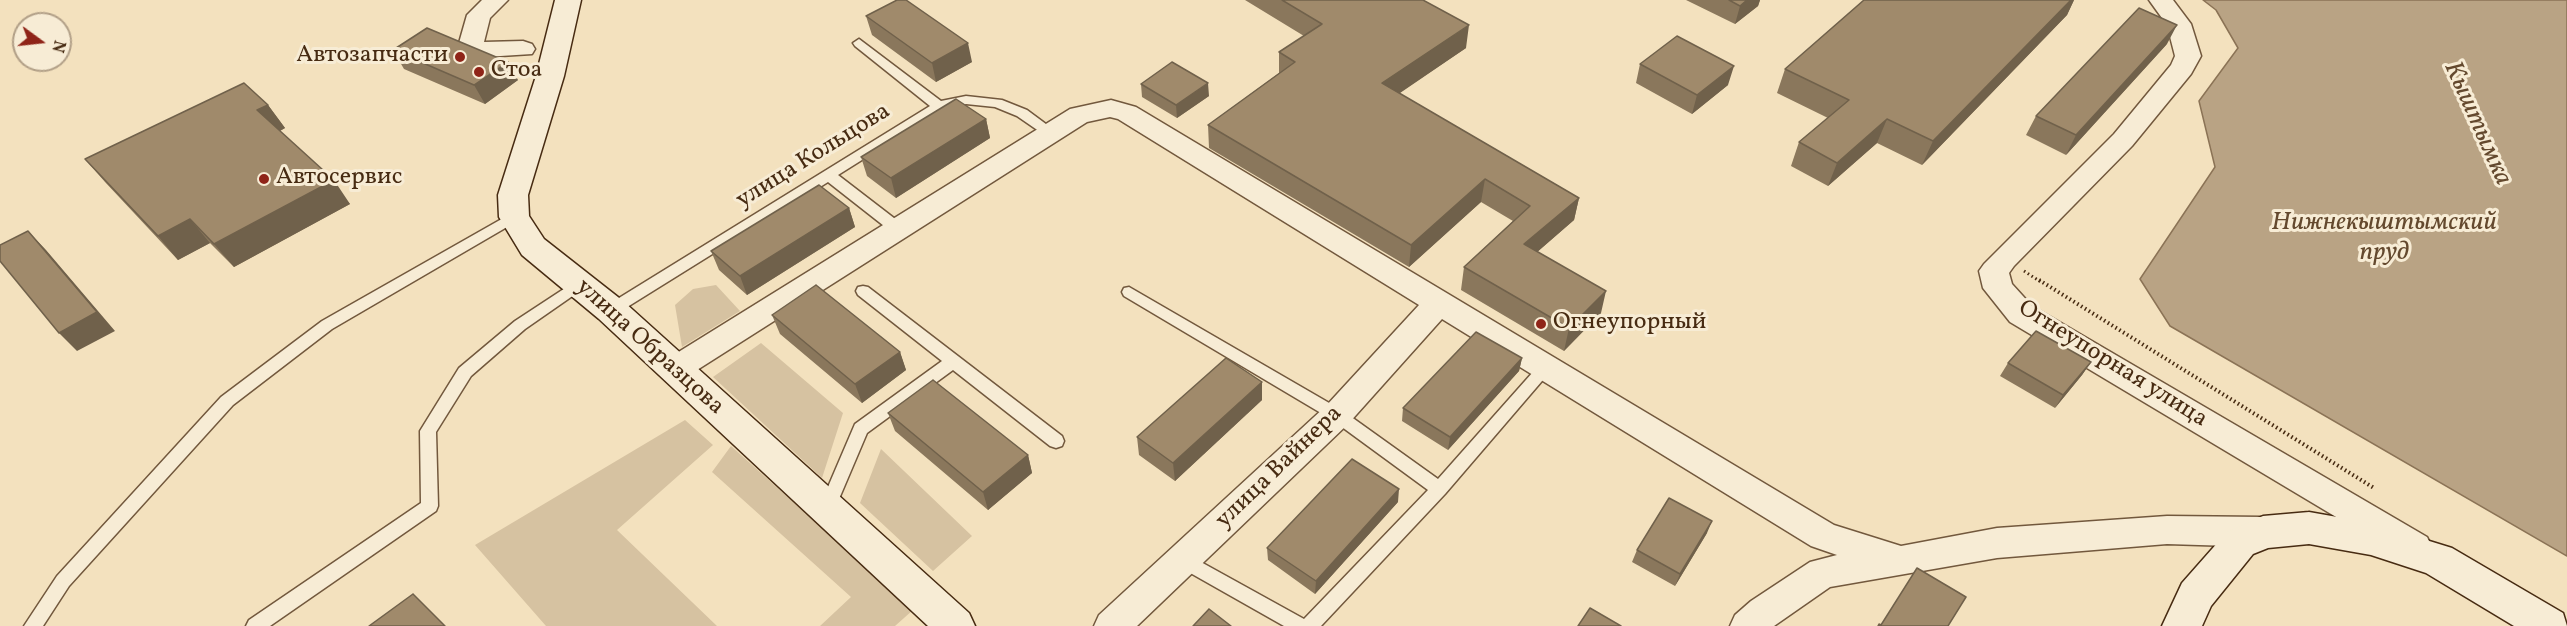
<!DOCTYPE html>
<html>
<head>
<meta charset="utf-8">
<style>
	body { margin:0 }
	#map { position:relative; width:2567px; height:626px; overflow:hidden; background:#f3e1be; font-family:Vollkorn,serif }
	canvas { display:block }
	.north { position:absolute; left:12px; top:12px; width:60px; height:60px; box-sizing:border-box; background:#f7ecd5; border:2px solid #b19f87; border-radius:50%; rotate:105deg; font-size:16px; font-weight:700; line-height:24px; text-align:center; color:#472b12 }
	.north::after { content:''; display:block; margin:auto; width:21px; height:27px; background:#8f2418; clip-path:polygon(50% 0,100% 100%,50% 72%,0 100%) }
</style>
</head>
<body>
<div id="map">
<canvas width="2567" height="626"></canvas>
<div class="north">N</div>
</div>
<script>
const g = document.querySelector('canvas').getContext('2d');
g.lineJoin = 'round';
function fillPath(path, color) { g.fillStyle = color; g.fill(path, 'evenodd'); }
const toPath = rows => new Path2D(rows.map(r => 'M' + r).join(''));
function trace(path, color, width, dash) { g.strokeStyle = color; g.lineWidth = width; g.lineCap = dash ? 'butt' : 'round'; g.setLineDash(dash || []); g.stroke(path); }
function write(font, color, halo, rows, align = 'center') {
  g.font = font + ' Vollkorn,serif'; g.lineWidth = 6; g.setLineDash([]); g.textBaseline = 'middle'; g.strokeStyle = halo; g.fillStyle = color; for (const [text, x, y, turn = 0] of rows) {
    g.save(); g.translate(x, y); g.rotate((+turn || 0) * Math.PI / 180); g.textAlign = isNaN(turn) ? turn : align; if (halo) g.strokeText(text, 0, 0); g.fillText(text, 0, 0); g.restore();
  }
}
fillPath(toPath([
	[716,285,740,311,682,347,675,305,693,289],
	[761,343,843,413,822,478,713,377],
	[685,420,713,445,617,530,717,626,546,626,475,545],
	[731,446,913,610,895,626,820,626,851,597,712,472],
	[881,449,972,536,933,571,860,503]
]), '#d6c2a1');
const water = toPath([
	[2203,0,2567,0,2567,556,2170,326,2140,279,2215,167,2199,101,2238,48,2216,10,2203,0]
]);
fillPath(water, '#b9a384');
trace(water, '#8b7356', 1.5);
const lane = toPath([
	[859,39,941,101,966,96,1002,100,1027,110,1058,133,1056,136,1046,136,1017,116,995,107,966,104,943,109,838,175,903,225,905,229,903,233,893,233,828,182,616,314,606,314,604,310,606,306,930,106,855,46,853,43,859,39],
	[514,212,519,214,521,217,519,220,332,329,233,405,69,586,43,626,24,626,57,576,221,397,322,321,514,212],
	[579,279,586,284,584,288,525,329,471,376,436,432,438,506,436,511,270,626,246,626,249,620,421,503,420,431,459,368,515,321,579,279],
	[863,286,868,287,1062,436,1064,441,1062,446,1056,448,1050,446,953,370,867,433,833,513,827,515,821,513,819,508,855,424,942,361,858,295,856,291,858,287,863,286],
	[1129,287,1343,411,1438,479,1541,363,1546,361,1551,363,1554,367,1445,494,1321,626,1284,626,1178,566,1175,561,1178,556,1184,553,1190,556,1304,619,1428,490,1331,419,1124,296,1122,292,1124,288,1129,287]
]);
const street = toPath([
	[482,0,508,0,490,18,484,42,523,41,532,44,535,49,532,54,469,58,460,55,457,50,467,15,482,0],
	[2149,0,2173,0,2191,24,2201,56,2191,74,2132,146,2014,266,2009,273,2012,284,2032,306,2427,537,2432,547,2427,557,2415,562,2403,557,2010,322,1983,288,1979,271,1984,264,2114,134,2171,65,2175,56,2167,25,2149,0],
	[1111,100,1136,107,1834,525,1901,546,1997,528,2167,516,2263,517,2275,522,2280,532,2275,542,2263,547,2167,544,1997,558,1830,587,1774,626,1730,626,1735,615,1751,601,1810,562,1837,555,1811,546,1442,319,1348,424,1137,626,1094,626,1099,615,1326,406,1419,305,1118,119,1110,117,1087,122,686,377,675,381,664,377,659,369,664,361,1070,109,1111,100]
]);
const secondary = toPath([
	[555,0,581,0,564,76,528,195,529,216,544,239,623,301,969,613,975,626,928,626,599,319,522,255,499,217,498,195,536,76,555,0],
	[2309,512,2371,523,2452,548,2563,613,2567,626,2514,626,2426,573,2371,555,2309,544,2268,548,2253,554,2211,606,2202,626,2162,626,2182,583,2227,532,2263,516,2309,512]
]);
trace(lane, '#72583d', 3);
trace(street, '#72583d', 3);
trace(secondary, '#472b12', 3);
trace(toPath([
	[2024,271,2041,282]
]), '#472b12', 3, [1.5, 3]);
trace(toPath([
	[2039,280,2374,488]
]), '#472b12', 4, [1.5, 3]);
fillPath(lane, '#f7ecd5');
fillPath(street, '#f7ecd5');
fillPath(secondary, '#f7ecd5');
fillPath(toPath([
	[1245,0,1423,0,1466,48,1399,93,1579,198,1574,220,1537,252,1601,313,1564,351,1461,290,1464,267,1513,221,1481,202,1409,267,1209,148,1208,125,1279,73,1279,52,1304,36],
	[1686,0,1760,0,1758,6,1735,24],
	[1864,0,2074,0,2067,15,1922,165,1877,143,1828,186,1791,166,1799,142,1828,118,1777,93,1785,69],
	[866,16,972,62,936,82,872,35],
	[2167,44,2066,155,2026,135,2036,116],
	[393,50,518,80,485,104,404,69],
	[1640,64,1728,85,1692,114,1636,83],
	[1141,84,1209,96,1177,118,1142,97],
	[268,105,285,128,280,131,350,204,234,267,210,243,178,260,105,182,85,159],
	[986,119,990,138,896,198,867,176,861,157],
	[849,208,855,227,747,295,719,270,711,251],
	[772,315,900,352,906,370,862,403,780,334],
	[1522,358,1519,371,1448,450,1402,421,1403,408],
	[2091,362,2082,375,2055,408,2000,376,2008,363],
	[1262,382,1262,400,1175,481,1139,455,1137,437],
	[888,413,1028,455,1032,473,988,510,895,431],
	[1398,502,1315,594,1268,560,1267,548],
	[1707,533,1675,586,1632,562,1637,550]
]), '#8a775c');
fillPath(toPath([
	[1747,0,1760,0,1758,6,1735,24,1740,6],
	[2071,0,2074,0,2067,15,1922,165,1933,141],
	[1469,25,1466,48,1381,106,1382,83],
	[2177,25,2167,44,2066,155,2076,135],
	[968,43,972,62,936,82,932,63],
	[508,62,518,80,485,104,474,85],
	[1734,66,1728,85,1692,114,1697,95],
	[1208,83,1209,96,1177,118,1176,105],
	[268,105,285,128,274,134,257,110],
	[986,119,990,138,896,198,891,178],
	[1887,119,1877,143,1828,186,1837,163],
	[1485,179,1481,202,1409,267,1411,245],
	[334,180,350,204,234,267,214,244],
	[1579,198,1574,220,1520,267,1524,244],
	[849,208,855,227,747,295,740,276],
	[190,219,210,243,178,260,158,236],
	[28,231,46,250,115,331,77,351,59,333],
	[1606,291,1601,313,1564,351,1569,328],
	[900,352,906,370,862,403,855,384],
	[1522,358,1519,371,1448,450,1450,437],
	[2091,362,2082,375,2055,408,2063,395],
	[1262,382,1262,400,1175,481,1173,463],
	[1028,455,1032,473,988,510,983,492],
	[1399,489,1398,502,1315,594,1316,581],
	[1712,521,1707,533,1675,586,1680,574]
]), '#70614b');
const building = toPath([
	[897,0,906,0,968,43,932,63,866,16,897,0],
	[1282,0,1423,0,1469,25,1382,83,1579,198,1524,244,1606,291,1569,328,1464,267,1530,206,1485,179,1411,245,1208,125,1295,62,1279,52,1322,24,1282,0],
	[1729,0,1747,0,1740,6,1729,0],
	[1864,0,2071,0,1933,141,1887,119,1837,163,1799,142,1849,100,1785,69,1864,0],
	[2139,8,2177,25,2076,135,2036,116,2139,8],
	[427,28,508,62,474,85,393,50,427,28],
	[1677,36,1734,66,1697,95,1640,64,1677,36],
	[1172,62,1208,83,1176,105,1141,84,1172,62],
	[244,83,268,105,257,110,334,180,214,244,190,219,158,236,85,159,244,83],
	[956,99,986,119,891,178,861,157,956,99],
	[819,185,849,208,740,276,711,251,819,185],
	[28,231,97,312,59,333,0,261,0,245,28,231],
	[816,285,900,352,855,384,772,315,816,285],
	[2036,331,2091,362,2063,395,2008,363,2036,331],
	[1476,332,1522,358,1450,437,1403,408,1476,332],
	[1226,358,1262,382,1173,463,1137,437,1226,358],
	[933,380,1028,455,983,492,888,413,933,380],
	[1352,459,1399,489,1316,581,1267,548,1352,459],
	[1669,498,1712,521,1680,574,1637,550,1669,498],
	[1917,568,1966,597,1948,626,1878,626,1879,624,1881,625,1917,568],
	[413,594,445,626,369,626,413,594],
	[1590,608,1621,626,1578,626,1590,608],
	[1209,609,1231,626,1193,626,1209,609]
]);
fillPath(building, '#a08a6b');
trace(building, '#70614b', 1.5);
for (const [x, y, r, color] of [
	[460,57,6,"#8f2418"],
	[479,72,6,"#8f2418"],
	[264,179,6,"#8f2418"],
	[1541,324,6,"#8f2418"]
]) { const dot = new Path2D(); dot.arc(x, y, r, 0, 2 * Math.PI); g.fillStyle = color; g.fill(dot); trace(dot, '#f7ecd5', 2); }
write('24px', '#472b12', '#f7ecd5', [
	["Автозапчасти",448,57,"right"],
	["Стоа",491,72],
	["Автосервис",276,179],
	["Огнеупорный",1553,324]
], 'left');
write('24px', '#472b12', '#f7ecd5', [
	["улица Кольцова",814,157,-32],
	["улица Образцова",649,348,42],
	["Огнеупорная улица",2112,365,32],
	["улица Вайнера",1280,468,-44]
]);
write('italic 26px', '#64492e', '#f7ecd5', [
	["Кыштымка",2476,124,66],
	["Нижнекыштымский",2384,224],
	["пруд",2384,254]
]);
</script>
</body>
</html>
